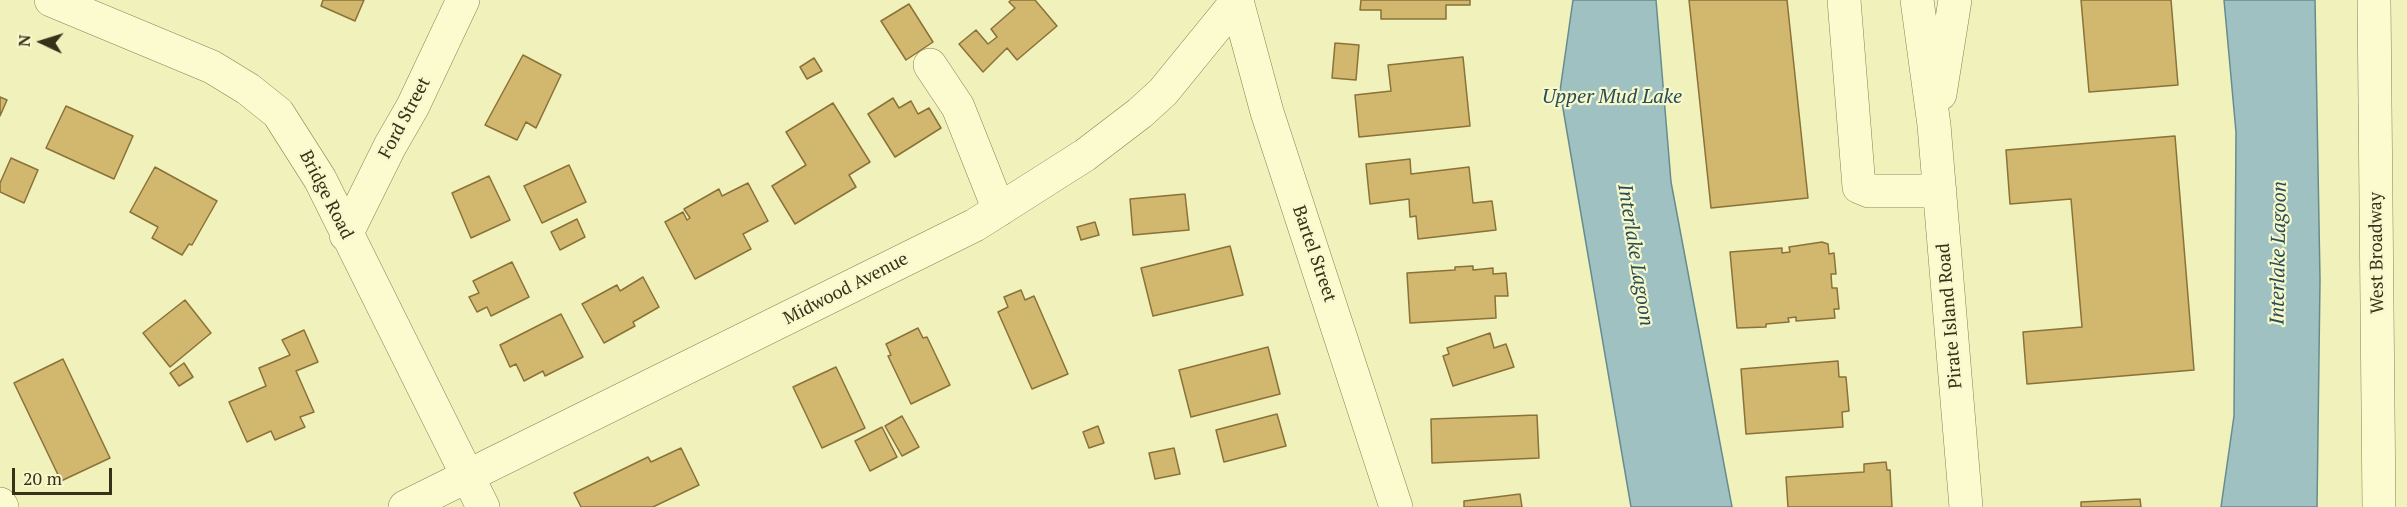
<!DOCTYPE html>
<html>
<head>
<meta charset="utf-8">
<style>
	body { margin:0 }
	#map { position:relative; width:2407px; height:507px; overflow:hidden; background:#f0f1bb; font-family:"PT Serif",serif }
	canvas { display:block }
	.north { position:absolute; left:12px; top:12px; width:60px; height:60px; -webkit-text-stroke:4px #f7f8cb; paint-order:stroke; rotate:274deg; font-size:16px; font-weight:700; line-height:24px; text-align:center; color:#37311a }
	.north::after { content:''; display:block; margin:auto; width:21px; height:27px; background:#37311a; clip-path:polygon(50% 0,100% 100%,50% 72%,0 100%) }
	.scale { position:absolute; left:12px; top:468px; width:100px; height:27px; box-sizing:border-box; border:3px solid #37311a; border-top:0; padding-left:8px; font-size:18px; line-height:21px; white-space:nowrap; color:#37311a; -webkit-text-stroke:4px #f7f8cb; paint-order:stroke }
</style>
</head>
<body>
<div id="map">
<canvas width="2407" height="507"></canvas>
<div class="north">N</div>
<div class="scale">20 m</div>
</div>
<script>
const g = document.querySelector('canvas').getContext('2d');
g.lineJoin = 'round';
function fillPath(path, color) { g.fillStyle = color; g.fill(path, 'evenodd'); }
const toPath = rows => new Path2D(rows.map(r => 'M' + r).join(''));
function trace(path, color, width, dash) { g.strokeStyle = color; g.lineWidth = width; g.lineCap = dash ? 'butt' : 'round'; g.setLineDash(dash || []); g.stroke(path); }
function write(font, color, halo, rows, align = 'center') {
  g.font = font + ' "PT Serif",serif'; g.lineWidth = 4.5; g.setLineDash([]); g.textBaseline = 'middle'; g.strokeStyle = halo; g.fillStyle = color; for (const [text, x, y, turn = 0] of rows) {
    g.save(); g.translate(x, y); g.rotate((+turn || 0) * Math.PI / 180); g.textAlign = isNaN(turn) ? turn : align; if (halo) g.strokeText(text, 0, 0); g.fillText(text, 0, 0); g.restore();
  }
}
const water = toPath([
	[1573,0,1656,0,1671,182,1732,507,1631,507,1560,91,1573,0],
	[2224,0,2315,0,2320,280,2317,507,2221,507,2234,416,2236,132,2224,0]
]);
fillPath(water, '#a0c1c1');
trace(water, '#678c8f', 1.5);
const building = toPath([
	[323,0,364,0,355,21,321,6,323,0],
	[1011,0,1035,0,1057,26,1017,60,1007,48,983,72,959,44,976,30,988,44,997,37,991,29,1015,8,1009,2,1011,0],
	[1361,0,1470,0,1470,5,1446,5,1446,19,1381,19,1381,10,1360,10,1361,0],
	[1689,0,1787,0,1808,198,1711,208,1689,0],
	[2081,0,2171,0,2178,85,2089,92,2081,0],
	[909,4,933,42,906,60,881,21,909,4],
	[1335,43,1359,45,1356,80,1332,78,1335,43],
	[523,55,561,75,536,128,526,122,517,140,485,125,523,55],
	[1463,57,1470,126,1359,137,1355,95,1391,91,1388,65,1463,57],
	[814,58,822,71,807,79,800,67,814,58],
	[0,97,7,100,0,116,0,97],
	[893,98,899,108,911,101,918,114,929,108,941,128,895,157,868,114,893,98],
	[833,103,870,162,849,175,856,187,795,224,772,186,806,165,786,132,833,103],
	[66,106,133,136,114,179,46,148,66,106],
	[2175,136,2194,370,2027,384,2023,332,2082,327,2071,199,2010,204,2006,150,2175,136],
	[11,158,38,170,24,203,0,192,0,183,11,158],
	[1410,159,1411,174,1469,167,1473,203,1492,201,1496,230,1418,239,1416,216,1410,217,1409,199,1370,204,1366,164,1410,159],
	[569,165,586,202,542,223,524,186,569,165],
	[155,167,217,201,192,245,189,244,182,255,152,238,158,227,130,212,155,167],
	[489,176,510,220,471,238,452,193,489,176],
	[748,183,768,221,743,234,751,249,695,279,665,222,683,212,687,220,690,218,684,209,719,189,722,196,748,183],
	[1185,194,1189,230,1133,235,1130,199,1185,194],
	[577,219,585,237,560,250,551,232,577,219],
	[1095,222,1099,235,1081,240,1077,227,1095,222],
	[1822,242,1828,244,1829,254,1834,253,1836,274,1831,274,1832,288,1837,288,1839,309,1834,309,1835,318,1796,321,1796,317,1788,318,1789,322,1766,324,1766,327,1737,328,1730,252,1782,248,1782,253,1790,252,1789,247,1822,242],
	[1230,246,1243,295,1153,316,1141,268,1230,246],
	[512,262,529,297,491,316,487,307,477,312,469,297,479,293,473,281,512,262],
	[1473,266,1473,270,1493,268,1493,274,1506,273,1508,296,1495,296,1496,318,1410,323,1407,273,1455,270,1455,267,1473,266],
	[643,277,659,307,633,322,635,326,604,343,582,304,617,285,620,291,643,277],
	[1021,290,1025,300,1034,296,1068,374,1032,389,998,312,1008,307,1004,297,1021,290],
	[185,300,211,333,170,367,143,333,185,300],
	[561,314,583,357,545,376,543,371,524,381,516,364,510,367,500,345,561,314],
	[918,328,923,338,927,337,950,385,911,404,888,356,891,355,886,344,918,328],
	[304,330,318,362,296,371,314,412,300,417,305,427,275,440,271,431,247,442,229,402,266,386,259,368,290,355,282,340,304,330],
	[1490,333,1494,348,1506,344,1514,367,1453,386,1443,356,1449,354,1447,348,1490,333],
	[1268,347,1280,394,1191,417,1179,370,1268,347],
	[63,359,110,458,61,481,14,383,63,359],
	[1838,361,1839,377,1846,377,1849,411,1842,412,1843,427,1746,434,1741,369,1838,361],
	[184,363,193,377,179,386,170,373,184,363],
	[836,367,865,428,822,448,793,387,836,367],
	[1277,414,1286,446,1224,462,1216,430,1277,414],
	[1537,415,1539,458,1432,463,1431,419,1537,415],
	[902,416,919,447,902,456,885,426,902,416],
	[1098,426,1104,443,1089,448,1083,432,1098,426],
	[882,427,897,457,870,471,855,441,882,427],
	[681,448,699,485,653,507,581,507,574,493,648,457,651,462,681,448],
	[1174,448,1180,474,1155,479,1149,453,1174,448],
	[1886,462,1887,470,1890,470,1892,507,1788,507,1786,477,1864,472,1864,464,1886,462],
	[1520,494,1522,507,1464,507,1464,501,1520,494],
	[2140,499,2141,507,2081,507,2081,502,2140,499]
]);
fillPath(building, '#d2b76e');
trace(building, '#8a7238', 1.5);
const minor = toPath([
	[51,0,212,67,248,89,278,113,320,179,483,507],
	[1844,0,1859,187,1869,191,1940,191],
	[1917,0,1934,125,1966,507],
	[2374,0,2379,507],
	[1237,1,1267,112,1396,507],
	[930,65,958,107,999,210],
	[1940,94,1955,0],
	[346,235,390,146,413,106,463,0],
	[0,504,2,507],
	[405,507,975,225,1085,155,1140,113,1163,92,1238,0]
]);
trace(minor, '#898154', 34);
trace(minor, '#fbfbcf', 33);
write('18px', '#37311a', '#f7f8cb', [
	["Ford Street",405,118,-62],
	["Bridge Road",326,195,63],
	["West Broadway",2377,253,-91],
	["Bartel Street",1314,254,71],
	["Midwood Avenue",846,289,-27],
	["Pirate Island Road",1950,316,-95]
]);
write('italic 20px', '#284c58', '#f7f8cb', [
	["Upper Mud Lake",1612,97],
	["Interlake Lagoon",2279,253,-89],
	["Interlake Lagoon",1635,255,81]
]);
</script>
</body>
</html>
